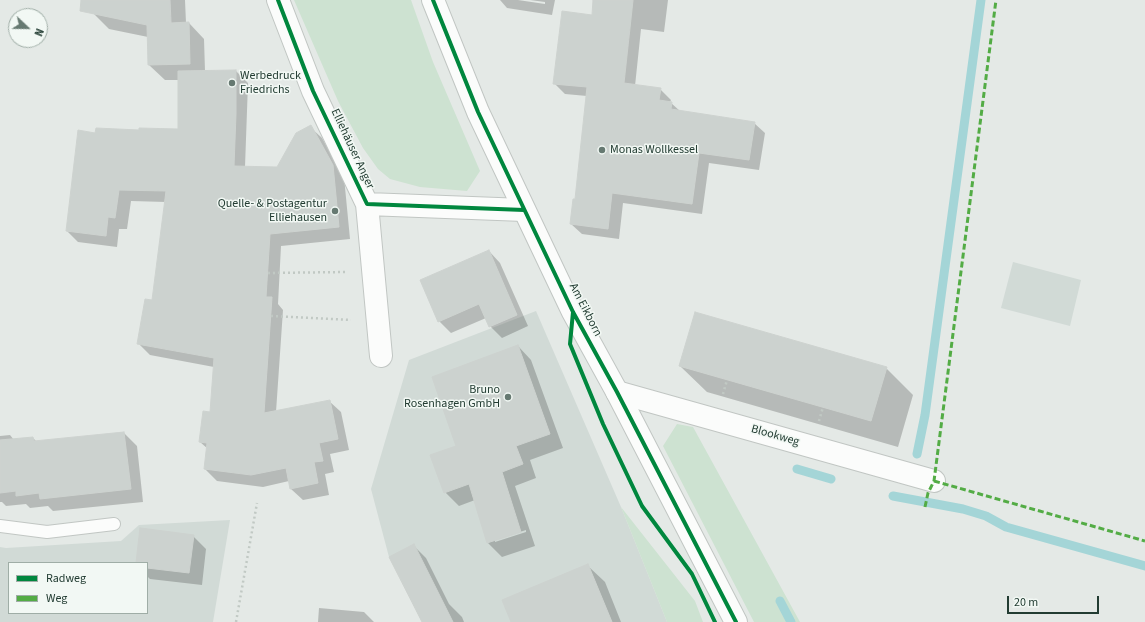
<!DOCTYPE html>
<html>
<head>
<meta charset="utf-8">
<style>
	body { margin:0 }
	#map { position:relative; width:1145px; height:622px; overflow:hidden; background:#e4e9e6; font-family:"Source Sans 3",sans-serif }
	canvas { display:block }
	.legend { position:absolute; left:8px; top:562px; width:140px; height:52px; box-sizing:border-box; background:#f2f8f4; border:1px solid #9fada6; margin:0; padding:5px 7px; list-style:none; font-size:12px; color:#223c32 }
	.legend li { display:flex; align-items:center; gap:8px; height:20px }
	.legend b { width:20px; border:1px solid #9fada6 }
	.north { position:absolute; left:8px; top:8px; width:40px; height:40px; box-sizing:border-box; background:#f2f8f4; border:1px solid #9fada6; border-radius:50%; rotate:112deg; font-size:11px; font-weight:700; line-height:16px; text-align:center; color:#223c32 }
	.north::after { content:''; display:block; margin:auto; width:14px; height:18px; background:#667971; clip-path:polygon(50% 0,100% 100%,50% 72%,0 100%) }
	.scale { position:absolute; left:1007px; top:596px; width:92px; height:18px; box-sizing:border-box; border:2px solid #223c32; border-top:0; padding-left:5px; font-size:12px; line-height:14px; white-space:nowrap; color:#223c32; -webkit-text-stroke:3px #f2f8f4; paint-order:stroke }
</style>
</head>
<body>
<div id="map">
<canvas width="1145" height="622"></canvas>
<ul class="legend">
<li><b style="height:5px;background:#00873e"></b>Radweg</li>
<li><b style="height:5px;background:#53ac45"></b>Weg</li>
</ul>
<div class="north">N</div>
<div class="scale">20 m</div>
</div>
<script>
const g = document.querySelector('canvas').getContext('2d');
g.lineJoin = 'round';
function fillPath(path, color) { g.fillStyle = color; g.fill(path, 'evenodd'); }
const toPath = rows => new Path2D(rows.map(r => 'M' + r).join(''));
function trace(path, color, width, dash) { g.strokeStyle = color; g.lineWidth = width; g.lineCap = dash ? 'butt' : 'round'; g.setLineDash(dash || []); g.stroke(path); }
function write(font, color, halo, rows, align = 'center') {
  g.font = font + ' "Source Sans 3",sans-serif'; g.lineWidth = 3; g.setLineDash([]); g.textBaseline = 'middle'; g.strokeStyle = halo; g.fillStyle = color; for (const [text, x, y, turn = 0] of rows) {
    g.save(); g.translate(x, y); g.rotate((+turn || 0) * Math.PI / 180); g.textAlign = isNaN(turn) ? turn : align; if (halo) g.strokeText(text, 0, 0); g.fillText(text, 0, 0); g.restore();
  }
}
fillPath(toPath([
	[1013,262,1081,280,1070,326,1001,308],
	[536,311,621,507,667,622,422,622,389,557,371,489,409,360],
	[230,520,213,622,0,622,0,547,6,548,121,541,139,525],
	[9,563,147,563,147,613,9,613]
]), '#d1dad6');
fillPath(toPath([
	[294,0,411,0,433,62,480,171,467,191,420,187,390,179,378,169,363,148,338,101],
	[677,424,693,427,800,622,754,622,663,446],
	[621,507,695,601,703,622,667,622]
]), '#cde2d1');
fillPath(toPath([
	[97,0,185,0,186,23,189,23,204,39,205,71,236,71,248,83,245,167,277,168,310,127,322,138,344,177,350,239,281,246,278,304,283,310,276,412,329,401,341,412,349,450,330,454,334,472,325,474,329,495,303,500,291,489,289,481,263,487,217,481,205,469,208,449,200,442,211,414,214,367,150,355,138,343,153,301,166,202,131,201,127,229,119,229,117,247,78,242,67,231,96,134,179,130,179,80,165,80,149,65,148,37,109,29,93,13],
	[500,0,518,0,545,4,545,2,530,0,555,0,552,15,507,8],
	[606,0,668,0,664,32,641,29,635,86,660,89,671,100,670,102,681,112,754,123,765,133,759,170,709,163,702,214,623,203,619,239,582,234,571,224,576,200,587,96,565,94,554,83,604,17],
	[489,251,500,263,528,326,502,338,490,326,486,318,451,333,439,321],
	[518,346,531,360,563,448,530,460,536,478,515,486,535,546,502,557,488,543,475,500,459,506,445,492,458,447],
	[526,530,526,532,495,542,495,540],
	[680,366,886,368,913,395,898,447,707,392],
	[124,433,137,446,143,502,53,511,48,506,30,508,26,504,6,506,2,502,0,502,0,436,10,435,14,440,33,438,37,442],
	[193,536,206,549,202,585,150,579,147,576,147,563,137,563],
	[413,545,426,558,449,604,462,617,464,622,423,622],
	[588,566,605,582,621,622,513,622],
	[319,608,364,612,374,622,318,622]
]), '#0003');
trace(toPath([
	[917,454,925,415,981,0],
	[797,469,831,479],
	[893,496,963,509,986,516,1006,527,1145,566],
	[780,601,791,622]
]), '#a4d5d7', 9);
const building = toPath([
	[81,0,170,0,171,23,189,22,190,64,148,65,147,25,80,11,81,0],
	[593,0,633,0,624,83,661,88,659,100,672,102,671,109,755,122,749,160,699,153,692,204,612,193,608,229,570,224,573,199,575,199,587,87,553,84,562,11,592,15,593,0],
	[236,70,236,114,234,166,277,167,296,133,311,125,333,165,339,227,270,234,266,297,272,297,264,413,330,400,338,439,319,443,323,461,314,462,318,483,290,489,286,468,251,475,204,469,207,443,199,442,203,411,210,412,214,358,137,344,145,299,152,300,166,191,119,190,115,218,108,217,106,236,66,231,78,130,95,133,96,128,139,130,139,128,178,129,178,71,236,70],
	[489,250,517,315,489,327,479,304,438,322,420,280,489,250],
	[695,312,887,367,871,421,679,366,695,312],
	[518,345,550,434,516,446,523,464,502,472,521,532,487,543,469,484,444,493,430,455,456,446,432,377,518,345],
	[124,432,131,489,40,499,39,493,16,496,16,491,0,493,0,440,33,437,34,441,124,432],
	[140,528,194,535,189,573,147,568,147,563,136,563,140,528],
	[414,544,453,622,422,622,389,557,414,544],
	[588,564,612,622,511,622,502,600,588,564]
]);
fillPath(building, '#ccd2cf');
trace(building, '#cdd2cf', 1);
const service = toPath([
	[0,526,47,532,114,524]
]);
const minor = toPath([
	[278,0,313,91,367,204,524,210],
	[367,204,381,356],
	[617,392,934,481]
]);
const tertiary = toPath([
	[433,0,478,112,573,312,617,392,736,622]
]);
trace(service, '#c1c6c3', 14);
trace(minor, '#c1c6c3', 24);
trace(tertiary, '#c1c6c3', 24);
trace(toPath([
	[268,273,347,272],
	[271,316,351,320],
	[723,394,727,380],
	[819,421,823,407],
	[236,622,257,503]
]), '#c1c9c4', 2.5, [2, 3]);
trace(service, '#fbfcfb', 12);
trace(minor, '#fbfcfb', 22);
trace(tertiary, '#fbfcfb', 22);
trace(toPath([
	[934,481,1145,541],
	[925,507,928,493,934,481,996,0]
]), '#53ac45', 3, [6, 3]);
trace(toPath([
	[278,0,313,91,367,204,524,210],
	[433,0,478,112,573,312,617,392,736,622],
	[573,312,570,344,603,424,642,506,692,574,715,622]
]), '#00873e', 4);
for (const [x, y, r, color] of [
	[232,83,4,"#667971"],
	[602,150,4,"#667971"],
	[335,211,4,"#667971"],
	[508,397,4,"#667971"]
]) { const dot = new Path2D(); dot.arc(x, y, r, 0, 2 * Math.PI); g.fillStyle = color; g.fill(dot); trace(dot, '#f2f8f4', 1.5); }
write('12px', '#223c32', '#f2f8f4', [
	["Werbedruck",240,76],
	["Friedrichs",240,90],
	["Monas Wollkessel",610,150],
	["Quelle- & Postagentur",327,204,"right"],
	["Elliehausen",327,218,"right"],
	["Bruno",500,390,"right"],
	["Rosenhagen GmbH",500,404,"right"]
], 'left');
write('12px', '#223c32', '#f2f8f4', [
	["Elliehäuser Anger",352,149,65],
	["Am Eikborn",585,310,63],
	["Blookweg",775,436,16]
]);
</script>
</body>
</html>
